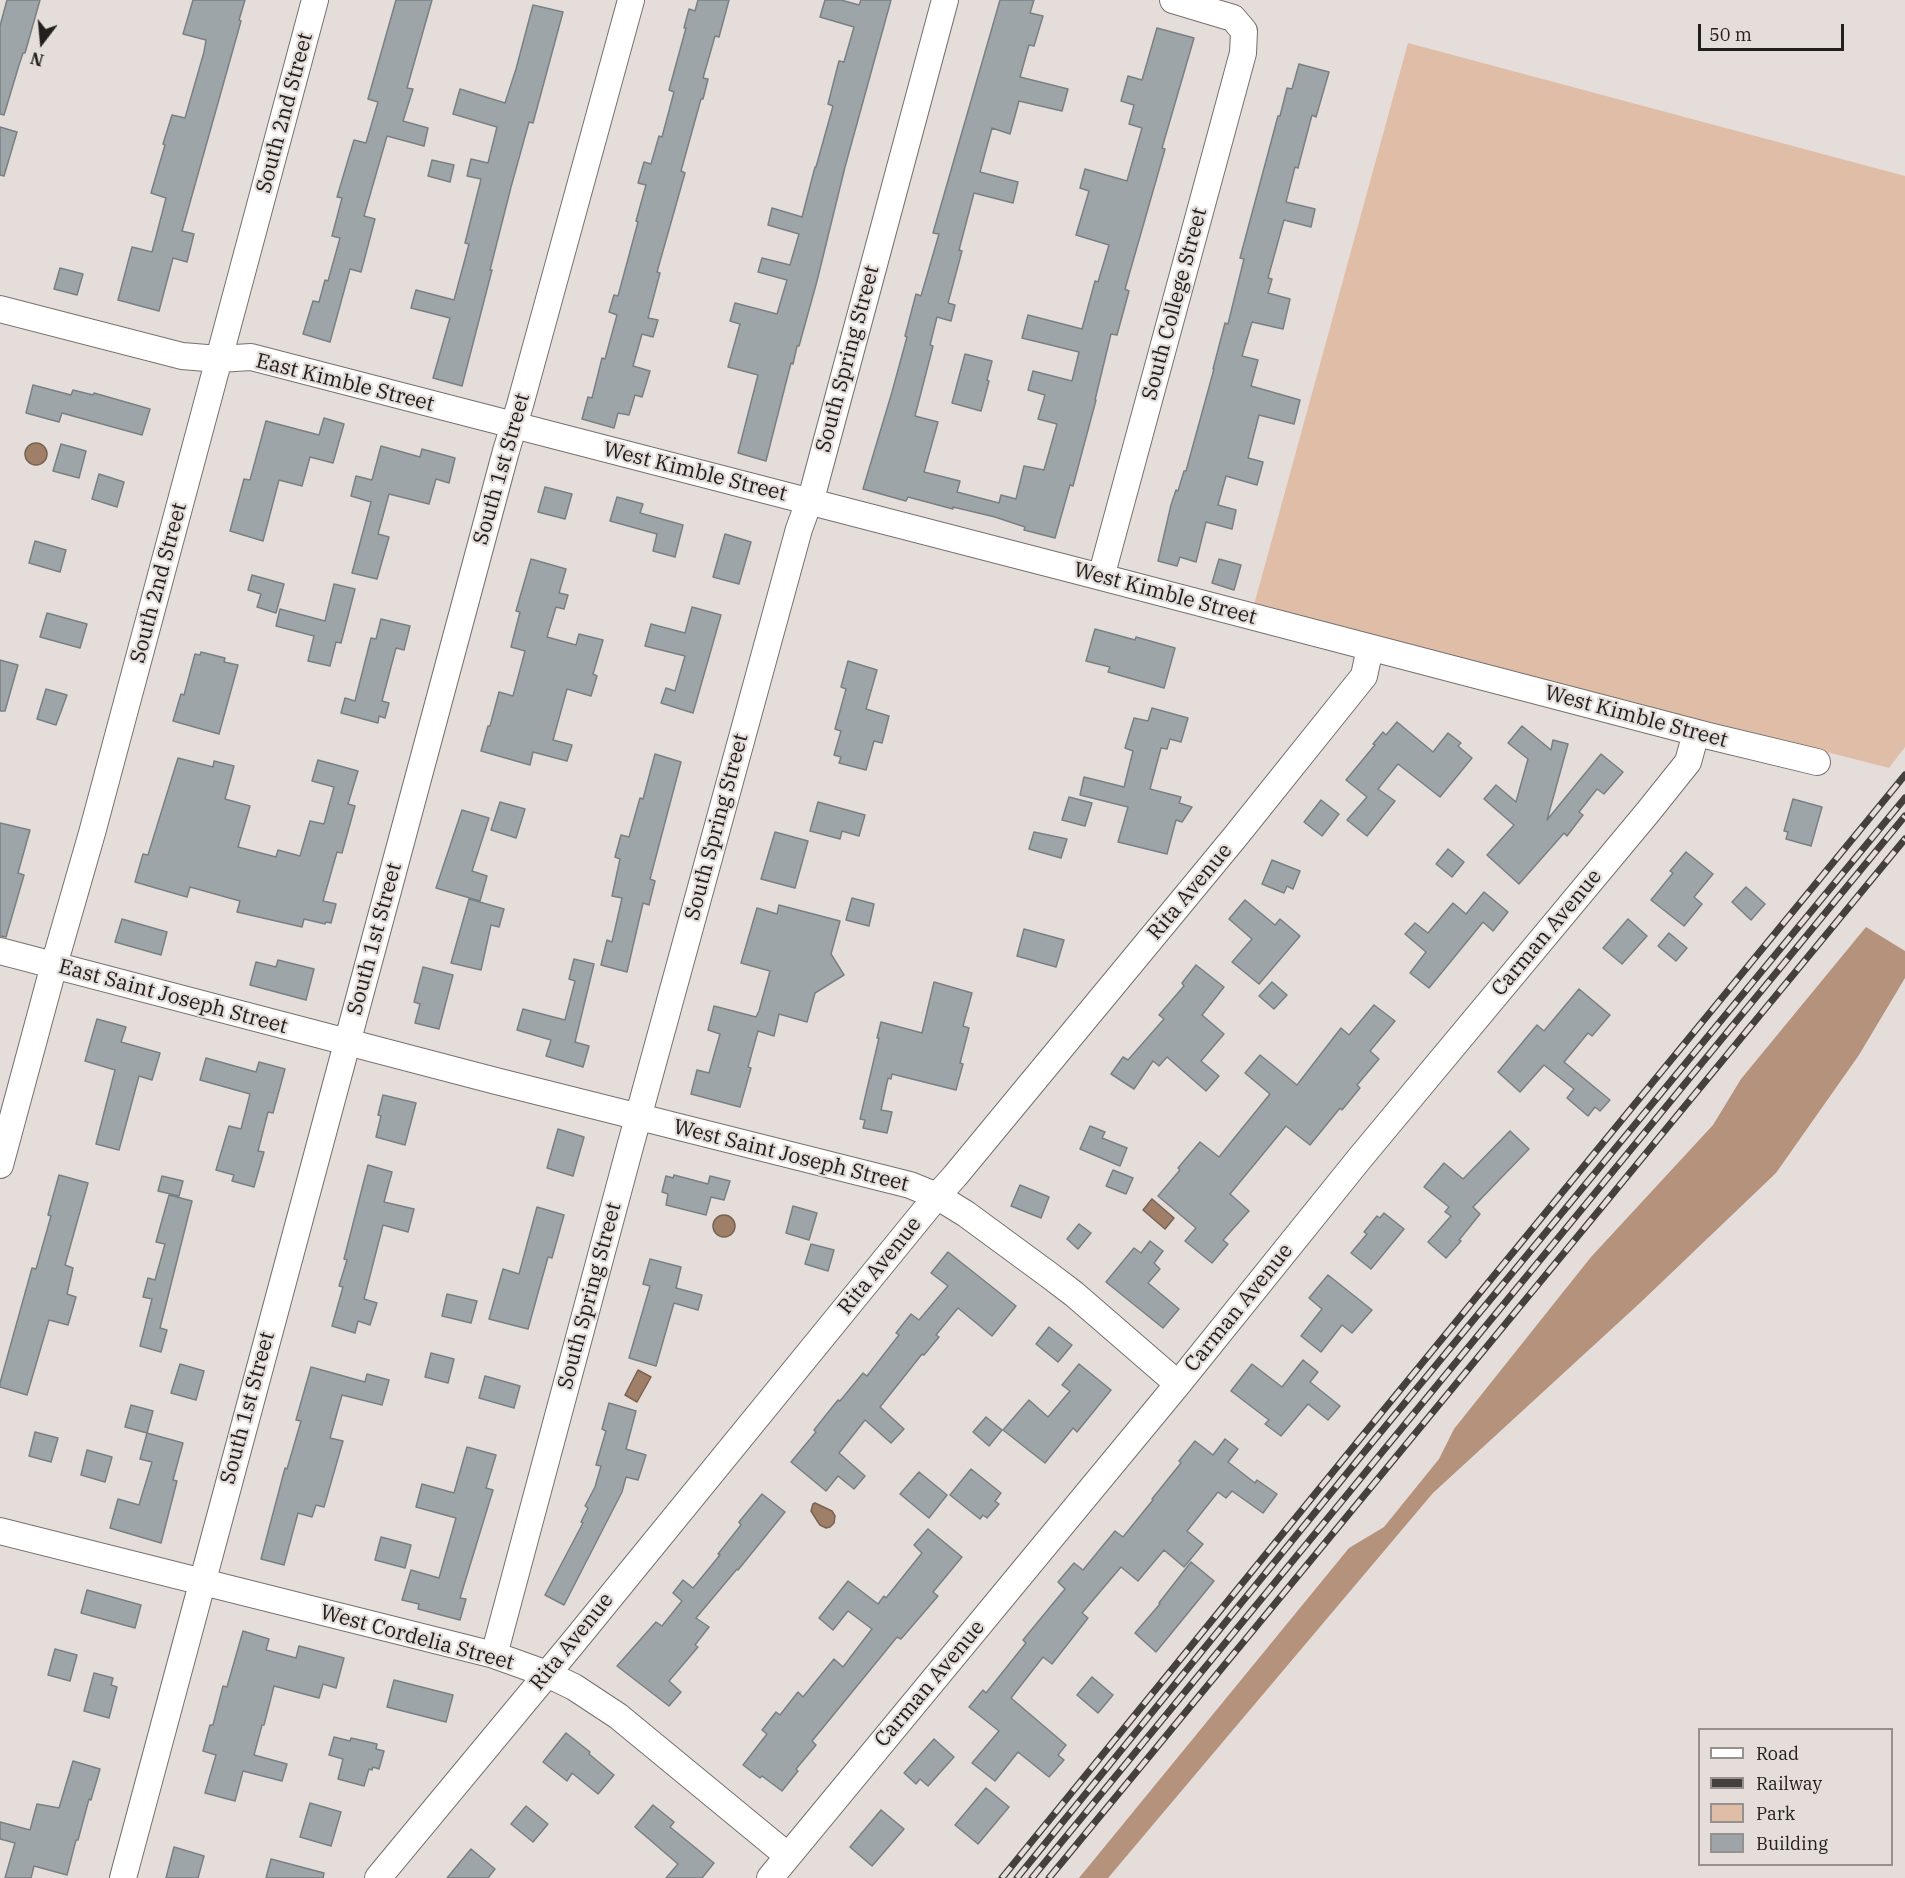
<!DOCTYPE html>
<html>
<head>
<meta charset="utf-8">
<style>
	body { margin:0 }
	#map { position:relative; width:1905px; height:1878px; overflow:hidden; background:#e4ddd9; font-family:"IBM Plex Serif",serif }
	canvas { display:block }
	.legend { position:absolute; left:1698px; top:1728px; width:195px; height:138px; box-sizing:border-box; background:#e4ddd9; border:2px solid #96918e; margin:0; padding:8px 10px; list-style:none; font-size:18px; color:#22201e }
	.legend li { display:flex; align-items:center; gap:12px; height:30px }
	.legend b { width:30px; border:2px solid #96918e }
	.north { position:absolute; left:12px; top:12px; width:60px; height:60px; -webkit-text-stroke:4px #e4ddd9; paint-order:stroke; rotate:196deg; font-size:16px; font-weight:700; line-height:24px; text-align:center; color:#22201e }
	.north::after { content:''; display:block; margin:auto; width:21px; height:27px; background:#22201e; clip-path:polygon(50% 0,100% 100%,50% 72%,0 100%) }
	.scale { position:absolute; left:1698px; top:24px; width:146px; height:27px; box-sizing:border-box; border:3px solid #22201e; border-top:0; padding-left:8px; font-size:18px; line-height:21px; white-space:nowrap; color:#22201e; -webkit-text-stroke:4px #e4ddd9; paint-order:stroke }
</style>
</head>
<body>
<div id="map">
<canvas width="1905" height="1878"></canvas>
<ul class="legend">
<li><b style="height:8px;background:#fff"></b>Road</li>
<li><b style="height:8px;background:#43403e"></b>Railway</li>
<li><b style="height:16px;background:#e0bda7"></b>Park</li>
<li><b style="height:16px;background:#9ea5a8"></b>Building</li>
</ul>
<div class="north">N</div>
<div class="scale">50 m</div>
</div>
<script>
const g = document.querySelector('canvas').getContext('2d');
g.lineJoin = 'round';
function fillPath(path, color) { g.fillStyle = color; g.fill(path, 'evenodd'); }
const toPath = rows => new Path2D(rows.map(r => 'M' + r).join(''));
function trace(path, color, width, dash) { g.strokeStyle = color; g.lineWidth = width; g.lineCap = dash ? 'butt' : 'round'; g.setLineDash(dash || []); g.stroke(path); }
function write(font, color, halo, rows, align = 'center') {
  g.font = font + ' "IBM Plex Serif",serif'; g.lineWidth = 4.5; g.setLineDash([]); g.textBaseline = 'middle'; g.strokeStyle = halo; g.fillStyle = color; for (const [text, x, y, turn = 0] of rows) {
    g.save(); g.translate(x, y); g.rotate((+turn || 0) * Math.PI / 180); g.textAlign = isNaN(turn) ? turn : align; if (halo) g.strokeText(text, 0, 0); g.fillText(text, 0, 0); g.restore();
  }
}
fillPath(toPath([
	[1408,43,1905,176,1905,747,1889,768,1254,605]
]), '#e0bda7');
fillPath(toPath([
	[1866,927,1905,951,1905,978,1859,1055,1776,1173,1641,1302,1433,1493,1108,1878,1079,1878,1349,1548,1384,1527,1439,1459,1454,1429,1591,1257,1713,1125,1741,1079]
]), '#b4927c');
const water = toPath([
	'25 454a11 11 0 1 1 22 0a11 11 0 1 1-22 0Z',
	[1152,1199,1174,1218,1165,1229,1143,1210,1152,1199],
	'713 1226a11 11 0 1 1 22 0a11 11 0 1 1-22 0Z',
	[638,1370,651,1377,637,1402,625,1395,638,1370],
	[815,1503,832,1511,835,1516,834,1523,830,1527,826,1528,820,1525,816,1519,811,1511,813,1504,815,1503]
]);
fillPath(water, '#a07f69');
trace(water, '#7a6252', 1.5);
const building = toPath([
	[7,0,40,0,25,53,23,53,19,65,4,115,0,114,0,26,7,0],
	[193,0,245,0,239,20,241,21,182,231,194,234,187,262,173,258,159,311,118,300,132,247,152,252,166,198,151,193,165,145,163,144,172,115,185,118,204,52,206,40,183,34,193,0],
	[396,0,432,0,407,88,413,89,403,121,428,128,424,146,387,136,364,216,375,219,361,272,350,269,330,342,303,334,313,301,319,302,325,280,328,281,340,238,332,236,342,198,337,197,354,140,366,143,378,102,368,99,396,0],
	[698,0,729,0,719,37,715,36,703,78,708,79,703,99,701,99,681,171,685,173,657,272,660,273,648,318,658,320,653,337,642,334,633,366,650,371,642,397,635,395,629,415,618,413,614,428,582,419,588,397,592,398,602,358,605,359,617,315,609,312,614,295,618,296,638,222,636,221,646,185,638,183,644,162,651,164,659,136,662,137,674,92,669,90,686,28,684,28,689,9,695,11,698,0],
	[825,0,841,0,859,5,861,0,891,0,845,167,817,281,799,346,797,346,793,364,791,363,766,461,738,453,758,375,728,367,740,324,730,321,735,303,777,314,787,280,758,272,762,258,790,265,799,234,768,225,772,208,802,217,815,167,816,167,833,106,828,104,839,61,844,62,854,27,820,17,825,0],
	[1000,0,1034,0,1030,13,1043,16,1034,46,1029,45,1020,77,1068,89,1062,111,1019,101,1010,134,992,128,980,172,1018,182,1013,203,974,193,959,250,962,251,948,303,955,305,951,321,937,317,930,345,933,346,915,416,938,422,924,472,960,481,957,492,999,503,1001,495,1016,499,1024,466,1044,470,1057,424,1038,419,1045,395,1028,390,1033,371,1072,381,1079,352,1022,338,1028,315,1082,329,1095,281,1098,282,1109,245,1076,235,1089,191,1080,188,1085,169,1127,181,1142,128,1129,124,1134,105,1121,101,1128,76,1142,80,1157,28,1194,38,1162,148,1165,149,1125,289,1129,291,1117,335,1111,334,1095,400,1096,400,1073,486,1070,485,1055,538,1024,530,1025,527,995,517,953,507,953,509,908,497,906,501,863,489,892,392,907,337,905,336,916,294,921,296,939,234,933,233,1000,0],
	[533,5,563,12,533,123,529,122,511,187,490,270,492,270,462,386,433,378,450,318,411,308,416,290,454,300,469,244,465,243,481,179,467,176,471,159,488,163,497,127,453,114,460,89,505,103,516,69,533,5],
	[1299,64,1329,72,1316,117,1312,115,1298,168,1295,167,1286,202,1315,209,1311,227,1284,220,1268,278,1272,279,1268,293,1290,299,1283,329,1252,322,1242,356,1258,360,1251,386,1300,400,1294,424,1259,415,1248,458,1263,462,1257,485,1226,476,1218,505,1236,510,1232,529,1206,522,1196,562,1180,557,1177,566,1158,561,1171,505,1176,490,1178,491,1184,471,1186,471,1214,369,1213,369,1225,323,1228,324,1244,259,1240,258,1278,116,1280,116,1287,88,1292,89,1299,64],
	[0,127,17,132,4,176,0,175,0,127],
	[432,160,454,165,450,182,428,176,432,160],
	[60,268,83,274,77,295,54,289,60,268],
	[965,354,992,361,987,380,989,381,981,411,952,403,965,354],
	[33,385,71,395,73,390,93,395,94,393,150,409,142,435,62,413,59,422,26,413,33,385],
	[324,418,344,424,333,463,310,457,302,486,279,480,263,541,230,531,244,479,250,480,266,421,319,435,324,418],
	[61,444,86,451,79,478,53,471,61,444],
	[381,446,420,457,422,449,455,458,449,483,436,479,429,504,389,494,378,534,389,537,377,579,352,573,371,502,351,496,356,476,372,480,381,446],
	[99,474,124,482,117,507,92,499,99,474],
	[545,487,572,494,565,519,538,512,545,487],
	[617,497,643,504,640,513,683,525,675,557,653,551,657,534,610,521,617,497],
	[725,534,751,542,739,584,713,577,725,534],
	[35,541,66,550,60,572,29,563,35,541],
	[531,559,566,569,559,593,568,595,564,609,556,607,547,637,576,645,579,634,603,640,593,674,597,676,591,696,567,689,553,740,572,745,567,761,533,752,530,765,481,751,488,726,490,726,499,692,513,696,525,651,511,647,520,612,516,611,531,559],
	[1219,559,1241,565,1234,590,1212,583,1219,559],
	[252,575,284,584,276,613,257,607,261,594,248,590,252,575],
	[334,584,355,589,341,643,336,642,330,666,308,661,314,636,276,626,280,609,325,621,334,584],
	[692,607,721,615,693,713,661,703,666,688,675,691,685,656,645,646,651,624,685,633,692,607],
	[47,613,87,624,80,648,40,637,47,613],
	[381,619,410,626,404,650,396,648,382,701,389,703,385,718,379,716,378,723,341,713,345,698,355,701,371,638,376,639,381,619],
	[1095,629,1135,640,1136,637,1175,648,1164,688,1108,672,1110,667,1086,661,1095,629],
	[201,652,225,658,224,662,238,665,219,734,173,721,181,694,184,695,195,654,200,655,201,652],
	[0,660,18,665,5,711,0,711,0,660],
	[848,661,877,670,866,709,889,716,882,743,874,741,866,770,839,763,841,757,834,755,841,731,835,729,846,689,841,687,848,661],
	[46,689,67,695,56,725,37,719,46,689],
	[1152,708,1188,718,1181,742,1170,739,1167,749,1161,748,1150,789,1181,797,1179,803,1192,807,1182,822,1176,820,1167,854,1118,842,1128,807,1080,795,1084,777,1124,787,1133,751,1125,748,1134,718,1148,721,1152,708],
	[1397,722,1433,752,1448,733,1461,743,1458,746,1472,758,1440,797,1398,764,1378,789,1395,801,1367,836,1347,820,1367,797,1346,780,1375,745,1373,744,1383,732,1386,735,1397,722],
	[1522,726,1551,750,1553,740,1568,744,1547,820,1601,754,1623,772,1604,794,1597,789,1579,812,1583,815,1567,836,1564,833,1519,884,1487,855,1514,825,1484,799,1496,785,1516,802,1528,759,1508,743,1522,726],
	[655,754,681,762,650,879,655,881,649,905,643,903,627,972,601,965,607,940,612,942,622,898,612,896,620,859,615,857,621,835,629,837,640,798,643,799,655,754],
	[178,758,213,767,214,761,234,766,225,799,250,806,238,847,276,857,278,850,300,856,310,821,324,824,334,787,312,781,318,760,358,771,348,804,355,806,342,853,337,852,323,901,336,904,331,923,326,922,325,924,304,919,302,927,237,912,240,901,190,887,187,897,135,882,143,854,148,855,178,758],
	[1069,797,1092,803,1085,826,1062,820,1069,797],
	[1793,799,1822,807,1811,846,1786,839,1788,832,1784,831,1793,799],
	[1321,800,1339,814,1322,836,1304,822,1321,800],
	[500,802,525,809,516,838,491,830,500,802],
	[818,802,865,815,859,836,842,831,840,839,810,831,818,802],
	[462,810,489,818,472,871,487,876,480,901,436,888,462,810],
	[0,823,30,830,18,873,24,875,6,937,0,936,0,823],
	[775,832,808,841,795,888,761,879,775,832],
	[1034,832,1067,839,1061,858,1029,849,1034,832],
	[1448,849,1464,862,1452,877,1436,864,1448,849],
	[1686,852,1713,874,1694,897,1702,904,1684,926,1651,900,1673,873,1670,871,1686,852],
	[1272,860,1300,871,1293,889,1287,886,1284,893,1262,884,1272,860],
	[1746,887,1765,904,1751,920,1732,902,1746,887],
	[1484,892,1508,912,1493,931,1483,922,1429,988,1410,973,1426,952,1405,934,1415,923,1428,933,1453,903,1466,914,1484,892],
	[852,898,874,904,869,926,846,920,852,898],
	[469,899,504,909,499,927,491,925,481,970,451,963,469,899],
	[1245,900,1275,925,1280,919,1300,936,1259,984,1232,962,1252,939,1229,919,1245,900],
	[779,905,840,921,831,954,844,975,815,993,807,1022,779,1014,774,1036,758,1031,748,1067,751,1068,740,1107,691,1094,697,1070,709,1073,720,1034,708,1030,714,1006,756,1017,759,1011,770,971,741,963,757,908,777,914,779,905],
	[122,919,167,932,161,955,115,942,122,919],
	[1628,919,1647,936,1622,964,1603,948,1628,919],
	[1024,929,1064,940,1056,967,1017,956,1024,929],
	[1669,933,1687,948,1676,961,1658,946,1669,933],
	[574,959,594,964,575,1042,589,1046,583,1067,546,1056,551,1040,517,1030,523,1009,565,1020,575,981,569,979,574,959],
	[278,960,314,969,306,1000,250,985,256,962,276,967,278,960],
	[1196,965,1224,987,1202,1015,1224,1034,1201,1061,1219,1076,1206,1091,1167,1057,1159,1066,1153,1061,1134,1089,1111,1074,1123,1057,1128,1060,1164,1019,1159,1015,1184,986,1182,983,1196,965],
	[423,967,453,975,439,1029,415,1023,420,1004,414,1002,423,967],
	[934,982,972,993,963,1026,969,1028,960,1063,963,1064,956,1090,892,1074,891,1079,888,1078,881,1110,892,1112,887,1133,863,1128,865,1120,860,1119,879,1038,877,1038,881,1022,922,1033,934,982],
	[1272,982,1287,995,1274,1009,1259,996,1272,982],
	[1579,989,1610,1015,1592,1036,1588,1033,1564,1062,1610,1100,1600,1111,1595,1107,1588,1116,1567,1098,1574,1089,1544,1065,1520,1092,1498,1072,1537,1025,1544,1031,1579,989],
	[1374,1005,1395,1021,1370,1051,1379,1059,1357,1085,1360,1088,1342,1110,1340,1108,1310,1145,1286,1126,1230,1194,1249,1211,1223,1240,1228,1244,1212,1263,1185,1241,1196,1228,1158,1196,1180,1170,1178,1168,1200,1142,1219,1157,1270,1094,1245,1073,1260,1055,1297,1085,1341,1028,1349,1035,1374,1005],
	[97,1019,126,1027,121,1042,160,1053,152,1080,139,1076,119,1150,96,1144,115,1070,85,1061,97,1019],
	[206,1058,256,1072,259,1062,285,1069,273,1113,268,1112,258,1151,264,1152,254,1187,232,1181,234,1175,216,1170,229,1126,241,1129,250,1094,200,1080,206,1058],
	[383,1095,416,1103,405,1145,376,1137,381,1116,378,1115,383,1095],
	[1090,1126,1105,1132,1102,1138,1127,1148,1120,1166,1080,1149,1090,1126],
	[558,1129,584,1137,573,1176,547,1168,558,1129],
	[1510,1131,1529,1149,1473,1207,1480,1214,1459,1240,1461,1241,1446,1258,1428,1242,1451,1216,1445,1212,1449,1207,1424,1187,1444,1163,1463,1179,1510,1131],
	[368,1165,392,1172,384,1202,414,1209,408,1232,383,1225,364,1299,377,1303,370,1325,358,1321,355,1333,332,1326,343,1287,339,1286,347,1260,344,1259,368,1165],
	[1113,1170,1133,1178,1126,1194,1106,1186,1113,1170],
	[59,1175,88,1183,65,1265,73,1268,67,1294,76,1297,68,1325,49,1320,27,1395,0,1387,0,1383,32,1268,36,1269,51,1216,48,1215,59,1175],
	[674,1175,708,1184,710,1176,730,1181,724,1200,711,1197,706,1215,666,1205,668,1194,662,1192,666,1176,673,1178,674,1175],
	[162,1176,183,1181,179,1196,158,1191,162,1176],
	[1020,1185,1049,1197,1041,1218,1011,1206,1020,1185],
	[169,1195,192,1201,160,1328,167,1330,161,1352,140,1346,152,1299,143,1297,148,1278,155,1280,165,1244,156,1242,169,1195],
	[793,1206,817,1213,809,1240,786,1233,793,1206],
	[537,1207,564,1215,552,1258,548,1257,528,1329,489,1319,503,1269,519,1274,537,1207],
	[1384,1213,1404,1229,1371,1269,1351,1253,1367,1234,1364,1232,1377,1216,1380,1218,1384,1213],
	[1079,1224,1091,1233,1078,1249,1067,1239,1079,1224],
	[1150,1241,1163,1251,1154,1263,1160,1269,1148,1283,1179,1309,1163,1328,1106,1282,1134,1248,1141,1253,1150,1241],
	[811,1244,834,1250,828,1271,805,1264,811,1244],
	[948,1252,1016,1306,992,1336,958,1308,936,1335,939,1337,924,1355,922,1354,880,1407,904,1429,891,1443,865,1420,839,1453,865,1476,854,1489,838,1476,826,1491,791,1462,816,1432,814,1430,838,1400,840,1401,863,1373,867,1376,899,1335,896,1333,911,1314,919,1320,948,1286,931,1273,948,1252],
	[650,1259,681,1267,676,1288,702,1295,698,1310,674,1303,656,1366,629,1358,650,1286,643,1284,650,1259],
	[1328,1275,1372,1310,1352,1333,1342,1325,1321,1352,1301,1336,1322,1309,1309,1298,1328,1275],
	[447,1294,477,1301,471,1323,442,1316,447,1294],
	[1049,1327,1072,1345,1058,1362,1036,1344,1049,1327],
	[431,1353,454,1359,448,1383,425,1377,431,1353],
	[1303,1360,1318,1372,1310,1382,1340,1406,1328,1420,1308,1404,1281,1436,1265,1424,1269,1420,1231,1391,1252,1364,1282,1387,1303,1360],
	[180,1364,204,1371,196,1400,171,1393,180,1364],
	[1079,1364,1111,1390,1077,1432,1073,1428,1045,1463,1003,1430,1029,1400,1048,1417,1070,1391,1062,1385,1079,1364],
	[311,1367,365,1382,367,1374,389,1380,382,1405,342,1395,330,1438,343,1441,324,1507,316,1505,312,1517,298,1513,284,1565,261,1559,285,1468,287,1469,301,1421,296,1420,311,1367],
	[485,1376,520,1386,514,1408,479,1398,485,1376],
	[609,1403,636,1411,626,1449,646,1455,638,1480,626,1477,622,1492,564,1605,545,1595,583,1523,581,1522,588,1508,585,1506,595,1487,601,1466,596,1465,606,1431,602,1429,609,1403],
	[131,1405,153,1411,147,1433,125,1427,131,1405],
	[986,1417,1002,1430,989,1446,973,1432,986,1417],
	[35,1432,58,1438,51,1462,29,1456,35,1432],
	[147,1433,183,1443,173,1480,177,1481,161,1543,110,1528,118,1499,139,1505,152,1462,140,1459,147,1433],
	[1225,1439,1238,1449,1228,1462,1255,1483,1257,1480,1277,1494,1263,1513,1232,1491,1226,1498,1218,1492,1187,1531,1203,1544,1184,1567,1164,1550,1138,1581,1121,1567,1082,1613,1088,1618,1052,1664,1043,1657,1011,1698,1066,1745,1058,1755,1064,1760,1049,1777,1018,1752,995,1781,972,1763,999,1731,969,1707,983,1690,986,1693,1026,1643,1023,1640,1065,1589,1058,1582,1074,1563,1083,1570,1115,1531,1123,1537,1153,1500,1152,1499,1181,1463,1179,1461,1195,1441,1213,1455,1225,1439],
	[467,1447,496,1455,486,1488,493,1490,460,1598,466,1599,460,1620,418,1609,419,1604,402,1600,411,1570,439,1578,456,1518,416,1507,422,1484,454,1493,467,1447],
	[87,1450,112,1457,105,1482,81,1475,87,1450],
	[971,1469,1001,1493,995,1501,999,1504,987,1518,983,1515,980,1519,950,1495,971,1469],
	[919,1472,947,1495,929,1518,900,1494,919,1472],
	[762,1494,785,1512,738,1570,737,1569,696,1618,709,1627,695,1645,698,1647,669,1681,681,1692,669,1706,617,1666,656,1622,662,1626,682,1601,673,1593,683,1580,693,1588,720,1555,718,1554,741,1525,739,1522,762,1494],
	[928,1529,962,1557,933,1592,938,1596,901,1639,897,1637,812,1741,816,1745,796,1769,798,1771,782,1791,762,1776,760,1778,743,1765,767,1734,762,1730,776,1712,780,1715,798,1692,803,1697,834,1659,843,1667,872,1629,848,1611,833,1630,819,1618,848,1581,878,1604,884,1596,886,1598,922,1553,914,1545,928,1529],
	[381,1537,411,1545,405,1568,375,1560,381,1537],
	[1191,1562,1214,1581,1156,1652,1135,1633,1160,1604,1159,1603,1191,1562],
	[87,1590,141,1605,135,1628,81,1613,87,1590],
	[243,1631,269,1639,266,1650,296,1658,299,1646,344,1658,336,1688,323,1684,319,1698,274,1686,264,1725,262,1725,254,1755,287,1764,282,1781,243,1771,235,1801,205,1793,216,1755,203,1751,210,1725,213,1725,223,1686,227,1687,243,1631],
	[55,1649,77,1655,70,1681,48,1675,55,1649],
	[94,1673,113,1678,111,1685,117,1687,109,1718,84,1711,94,1673],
	[1092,1677,1113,1695,1098,1713,1077,1695,1092,1677],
	[394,1680,453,1695,446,1722,387,1707,394,1680],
	[566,1733,590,1752,589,1754,614,1775,598,1794,572,1773,567,1781,543,1762,566,1733],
	[334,1737,350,1741,351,1738,377,1744,376,1749,384,1751,379,1769,373,1767,372,1770,369,1769,364,1786,338,1779,343,1759,329,1755,334,1737],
	[934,1739,954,1757,928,1786,920,1779,916,1784,904,1773,934,1739],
	[73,1761,100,1769,91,1800,89,1799,78,1840,76,1840,67,1875,34,1866,31,1878,5,1878,15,1843,0,1839,0,1822,30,1830,37,1804,59,1808,73,1761],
	[986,1788,1009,1807,978,1844,955,1825,986,1788],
	[310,1803,341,1812,331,1846,300,1837,310,1803],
	[653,1805,674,1822,670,1827,714,1863,702,1878,666,1878,678,1864,635,1827,653,1805],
	[526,1806,548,1824,533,1842,511,1824,526,1806],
	[881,1810,904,1829,872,1866,850,1847,881,1810],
	[174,1847,204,1856,198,1878,166,1878,174,1847],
	[471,1849,495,1869,488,1878,447,1878,471,1849],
	[271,1859,324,1873,323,1878,266,1878,271,1859]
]);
fillPath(building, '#9ea5a8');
trace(building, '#798083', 1.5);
const minor = toPath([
	[0,309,182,356,219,359,251,357,1101,577,1709,736,1817,762],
	[1101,577,1243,53,1244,31,1233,18,1173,0],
	[0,951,496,1081,910,1185,937,1196,966,1214,1049,1275,1074,1294,1178,1384],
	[0,1165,54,965,92,833,315,0],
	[0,1531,494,1655,547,1674,574,1687,618,1716,788,1856],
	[494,1655,630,1147,799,529,814,488,945,0],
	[123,1878,506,451,520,405,631,0],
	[378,1878,572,1644,937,1196,955,1176,1235,837,1364,676,1370,648],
	[770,1878,1178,1384,1360,1158,1648,812,1688,762,1696,733]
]);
trace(minor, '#77716d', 28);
trace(minor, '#fff', 26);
const rail = toPath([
	[1002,1878,1359,1440,1905,775],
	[1017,1878,1370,1445,1905,798],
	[1032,1878,1905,816],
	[1049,1878,1905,839]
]);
trace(rail, '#43403e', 7);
trace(rail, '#e4ddd9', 4.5, [14]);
write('21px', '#22201e', '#e4ddd9', [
	["South 2nd Street",285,113,-75],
	["South College Street",1175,304,-75],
	["South Spring Street",848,359,-75],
	["East Kimble Street",345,383,14],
	["South 1st Street",502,469,-74],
	["West Kimble Street",695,472,14],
	["South 2nd Street",159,583,-75],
	["West Kimble Street",1165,594,15],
	["West Kimble Street",1636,717,15],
	["South Spring Street",717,827,-75],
	["Rita Avenue",1190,892,-50],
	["Carman Avenue",1547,933,-50],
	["South 1st Street",375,939,-75],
	["East Saint Joseph Street",173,997,15],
	["West Saint Joseph Street",791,1156,14],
	["Rita Avenue",880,1266,-51],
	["South Spring Street",590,1296,-75],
	["Carman Avenue",1239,1308,-51],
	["South 1st Street",248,1408,-75],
	["West Cordelia Street",417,1638,15],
	["Rita Avenue",572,1642,-51],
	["Carman Avenue",930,1684,-50]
]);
</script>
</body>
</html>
